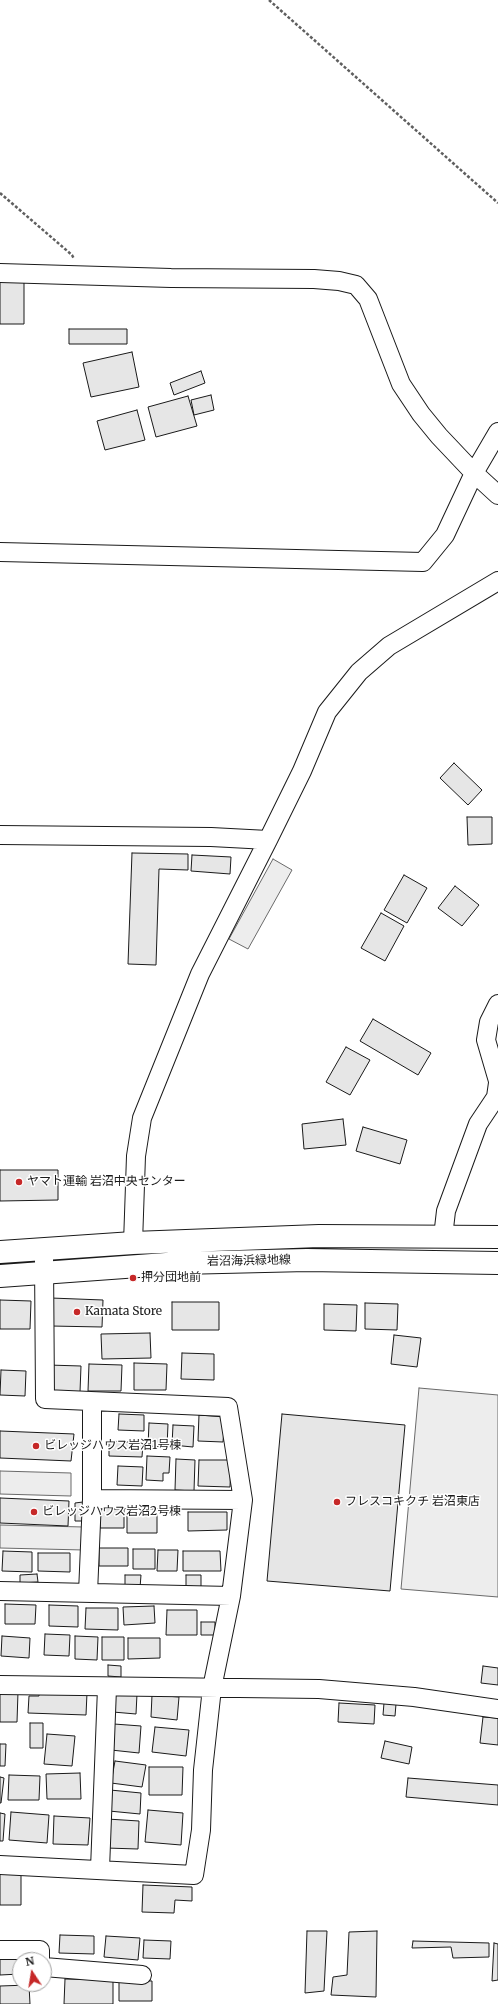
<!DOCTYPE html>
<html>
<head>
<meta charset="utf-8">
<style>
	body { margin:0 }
	#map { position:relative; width:498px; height:2004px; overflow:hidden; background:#fff; font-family:Merriweather,serif }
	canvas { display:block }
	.north { position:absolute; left:12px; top:1952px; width:40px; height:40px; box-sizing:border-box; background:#fff; border:1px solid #a3a3a3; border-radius:50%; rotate:348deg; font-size:11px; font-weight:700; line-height:16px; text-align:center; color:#1a1a1a }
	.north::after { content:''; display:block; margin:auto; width:14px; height:18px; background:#c62828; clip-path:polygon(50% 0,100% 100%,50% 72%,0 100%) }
</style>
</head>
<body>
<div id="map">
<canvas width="498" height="2004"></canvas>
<div class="north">N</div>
</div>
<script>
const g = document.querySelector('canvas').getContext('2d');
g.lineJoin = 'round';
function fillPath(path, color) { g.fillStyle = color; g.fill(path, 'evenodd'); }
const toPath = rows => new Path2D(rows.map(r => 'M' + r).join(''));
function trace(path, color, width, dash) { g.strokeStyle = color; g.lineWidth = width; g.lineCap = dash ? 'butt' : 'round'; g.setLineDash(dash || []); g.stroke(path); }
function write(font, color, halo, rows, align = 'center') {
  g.font = font + ' Merriweather,"Noto Sans JP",serif'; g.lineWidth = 3; g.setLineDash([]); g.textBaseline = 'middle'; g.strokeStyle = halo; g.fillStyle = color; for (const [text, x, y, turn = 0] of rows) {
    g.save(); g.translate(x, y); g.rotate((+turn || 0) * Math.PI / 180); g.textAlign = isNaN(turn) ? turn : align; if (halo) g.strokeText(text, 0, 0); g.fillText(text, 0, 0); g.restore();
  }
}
const parking = toPath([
	[273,859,292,870,248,949,229,939,273,859],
	[419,1388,498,1395,498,1597,401,1589,419,1388],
	[0,1471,71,1473,71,1496,0,1494,0,1471],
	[0,1525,84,1527,84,1550,0,1548,0,1525]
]);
fillPath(parking, '#ededed');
trace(parking, '#6a6a6a', 1);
const building = toPath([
	[0,281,24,281,24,324,0,324,0,281],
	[69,329,127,329,127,344,69,344,69,329],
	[132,352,139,387,91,397,83,363,132,352],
	[201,371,205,383,174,395,170,383,201,371],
	[211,395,214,410,194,415,191,400,211,395],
	[188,396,197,426,156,437,148,407,188,396],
	[137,410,145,440,105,450,97,421,137,410],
	[454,763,482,790,468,805,440,778,454,763],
	[467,817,492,817,492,844,468,845,467,817],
	[132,853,188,854,188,870,159,869,156,965,128,964,132,853],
	[192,855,231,857,230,874,191,871,192,855],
	[404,875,427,888,407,923,384,910,404,875],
	[455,886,479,905,462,926,438,908,455,886],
	[381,913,404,926,385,961,361,948,381,913],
	[373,1019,431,1053,418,1075,360,1041,373,1019],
	[346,1047,370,1060,350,1095,326,1082,346,1047],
	[343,1119,346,1145,304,1149,302,1124,343,1119],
	[363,1127,407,1140,400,1164,356,1151,363,1127],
	[0,1170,58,1170,58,1200,0,1201,0,1170],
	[51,1298,103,1300,102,1327,51,1326,51,1298],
	[0,1300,31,1301,30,1329,0,1329,0,1300],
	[172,1302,219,1302,219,1330,172,1330,172,1302],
	[365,1303,398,1304,397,1330,365,1329,365,1303],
	[324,1304,357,1305,356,1331,324,1330,324,1304],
	[150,1333,151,1358,102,1359,101,1334,150,1333],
	[394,1335,421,1338,417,1367,391,1364,394,1335],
	[182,1353,214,1354,214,1380,181,1379,182,1353],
	[134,1363,167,1364,166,1390,134,1390,134,1363],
	[89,1364,122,1365,121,1391,88,1391,89,1364],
	[48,1365,81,1366,80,1392,47,1392,48,1365],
	[1,1370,26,1371,25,1396,0,1395,1,1370],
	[119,1414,144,1415,144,1431,118,1430,119,1414],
	[282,1414,405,1425,390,1591,267,1581,282,1414],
	[199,1415,225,1417,223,1442,198,1441,199,1415],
	[149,1423,168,1424,167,1447,148,1446,149,1423],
	[173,1425,194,1426,193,1447,172,1445,173,1425],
	[0,1431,74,1434,71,1461,0,1458,0,1431],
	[109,1441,143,1443,142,1457,109,1456,109,1441],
	[147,1456,170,1457,169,1473,163,1473,163,1481,146,1480,147,1456],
	[176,1459,195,1460,194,1491,175,1490,176,1459],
	[199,1460,231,1460,230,1487,198,1486,199,1460],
	[118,1466,143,1467,142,1486,117,1485,118,1466],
	[0,1498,69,1501,68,1526,0,1523,0,1498],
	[83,1502,83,1521,75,1521,75,1503,83,1502],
	[100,1509,124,1509,124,1528,100,1528,100,1509],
	[188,1512,227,1512,227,1530,188,1531,188,1512],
	[127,1514,157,1514,157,1533,127,1533,127,1514],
	[99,1548,128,1548,128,1566,99,1566,99,1548],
	[133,1549,155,1549,155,1569,133,1569,133,1549],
	[158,1550,178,1550,177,1571,157,1571,158,1550],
	[3,1551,32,1552,32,1572,2,1571,3,1551],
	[183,1551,220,1551,221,1571,183,1571,183,1551],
	[38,1553,70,1553,70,1572,38,1571,38,1553],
	[37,1574,38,1582,20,1583,20,1575,37,1574],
	[125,1575,141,1575,140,1588,125,1588,125,1575],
	[186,1575,201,1575,201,1587,186,1586,186,1575],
	[5,1604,36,1605,35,1624,5,1624,5,1604],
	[49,1605,78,1606,78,1627,49,1626,49,1605],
	[154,1606,155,1623,124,1625,123,1607,154,1606],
	[86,1608,118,1608,118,1630,85,1629,86,1608],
	[167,1610,197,1610,197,1635,166,1635,167,1610],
	[201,1622,215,1622,215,1635,201,1635,201,1622],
	[45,1634,70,1635,69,1656,44,1655,45,1634],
	[2,1636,30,1638,29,1658,1,1656,2,1636],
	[75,1636,98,1637,97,1660,75,1659,75,1636],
	[102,1637,124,1637,124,1660,102,1660,102,1637],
	[128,1638,160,1638,160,1658,128,1659,128,1638],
	[108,1665,121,1666,121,1677,108,1676,108,1665],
	[483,1666,498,1668,498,1685,481,1683,483,1666],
	[39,1691,87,1693,86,1715,28,1713,29,1696,39,1696,39,1691],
	[0,1692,18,1692,17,1722,0,1722,0,1692],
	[114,1692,137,1694,136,1714,113,1712,114,1692],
	[152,1695,179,1697,177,1720,151,1717,152,1695],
	[339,1703,375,1705,374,1724,338,1722,339,1703],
	[384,1703,396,1704,395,1716,383,1715,384,1703],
	[483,1717,498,1718,498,1745,480,1743,483,1717],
	[30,1723,43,1723,43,1748,30,1748,30,1723],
	[114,1724,141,1726,139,1753,111,1750,114,1724],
	[155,1727,189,1730,186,1756,152,1752,155,1727],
	[47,1734,75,1736,72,1766,44,1764,47,1734],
	[385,1741,412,1747,409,1764,381,1758,385,1741],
	[0,1744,6,1744,5,1766,0,1766,0,1744],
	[115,1761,146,1765,142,1787,111,1783,115,1761],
	[149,1767,183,1767,182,1795,149,1795,149,1767],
	[80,1773,81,1799,47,1799,46,1774,80,1773],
	[9,1775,40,1776,39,1800,8,1800,9,1775],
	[0,1777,4,1778,1,1803,0,1803,0,1777],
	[408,1778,498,1785,498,1805,406,1797,408,1778],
	[110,1790,141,1793,140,1814,109,1811,110,1790],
	[148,1810,183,1813,181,1845,145,1842,148,1810],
	[11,1812,49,1815,47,1843,9,1840,11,1812],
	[0,1813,5,1814,3,1841,0,1841,0,1813],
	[54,1816,90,1818,88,1845,53,1844,54,1816],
	[107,1819,139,1821,138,1849,106,1848,107,1819],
	[0,1874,21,1874,21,1905,0,1905,0,1874],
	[143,1885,192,1887,192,1901,175,1900,174,1913,142,1912,143,1885],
	[307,1931,327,1931,324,1991,305,1993,307,1931],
	[377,1931,376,1997,331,1995,333,1977,347,1975,349,1932,377,1931],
	[60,1935,94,1936,94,1954,59,1953,60,1935],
	[106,1936,140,1938,138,1960,104,1957,106,1936],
	[144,1940,171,1941,170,1959,143,1958,144,1940],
	[413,1941,489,1943,489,1957,453,1958,451,1947,412,1948,413,1941],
	[494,1943,498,1944,498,1980,492,1981,494,1943],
	[32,1954,32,1960,20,1960,20,1974,0,1975,0,1955,32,1954],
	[65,1979,113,1980,113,2004,64,2004,65,1979],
	[119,1980,152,1981,152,2001,119,2001,119,1980],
	[29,1985,30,2004,0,2004,0,1986,29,1985]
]);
fillPath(building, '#e6e6e6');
trace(building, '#1a1a1a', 1);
const minor = toPath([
	[0,273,171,278,314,279,339,281,356,285,368,299,401,384,421,414,439,436,474,473,498,495],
	[0,552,423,562,445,535,474,473,498,432],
	[0,835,211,837,268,840],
	[498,1004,489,1022,486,1040,498,1081],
	[443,1237,446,1211,478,1124,496,1097,498,1083],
	[133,1243,136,1156,142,1118,200,974,268,840,302,771,327,712,359,672,389,646,498,581],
	[92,1402,92,1499,243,1500],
	[0,1591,231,1596],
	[88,1593,92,1499],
	[0,1685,319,1689,414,1697,498,1709],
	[0,1865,194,1875,201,1830,203,1770,212,1688,231,1596,243,1500,228,1407,45,1399,44,1259],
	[100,1869,107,1688],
	[0,1950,40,1950,40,1960],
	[44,1967,142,1975]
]);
const major = toPath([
	[0,1252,133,1243,319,1236,498,1237],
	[0,1276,180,1263,307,1260,498,1263]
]);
trace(minor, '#1a1a1a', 20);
trace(major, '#1a1a1a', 24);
trace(toPath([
	[269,0,498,203],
	[0,193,72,255,74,259]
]), '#5f5f5f', 2.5, [3, 2]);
trace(minor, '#fff', 18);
trace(major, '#fff', 22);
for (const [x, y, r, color] of [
	[19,1182,4,"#c62828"],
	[133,1278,4,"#c62828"],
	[77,1312,4,"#c62828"],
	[36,1446,4,"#c62828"],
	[337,1502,4,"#c62828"],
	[34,1512,4,"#c62828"]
]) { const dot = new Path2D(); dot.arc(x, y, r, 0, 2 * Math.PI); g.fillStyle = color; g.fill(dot); trace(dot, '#fff', 1.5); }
write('12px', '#1a1a1a', '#fff', [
	["ヤマト運輸 岩沼中央センター",27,1182],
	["押分団地前",141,1278],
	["Kamata Store",85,1312],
	["ビレッジハウス岩沼1号棟",44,1446],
	["フレスコキクチ 岩沼東店",345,1502],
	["ビレッジハウス岩沼2号棟",42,1512]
], 'left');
write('12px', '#1a1a1a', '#fff', [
	["岩沼海浜緑地線",249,1261,-1]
]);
</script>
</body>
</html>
